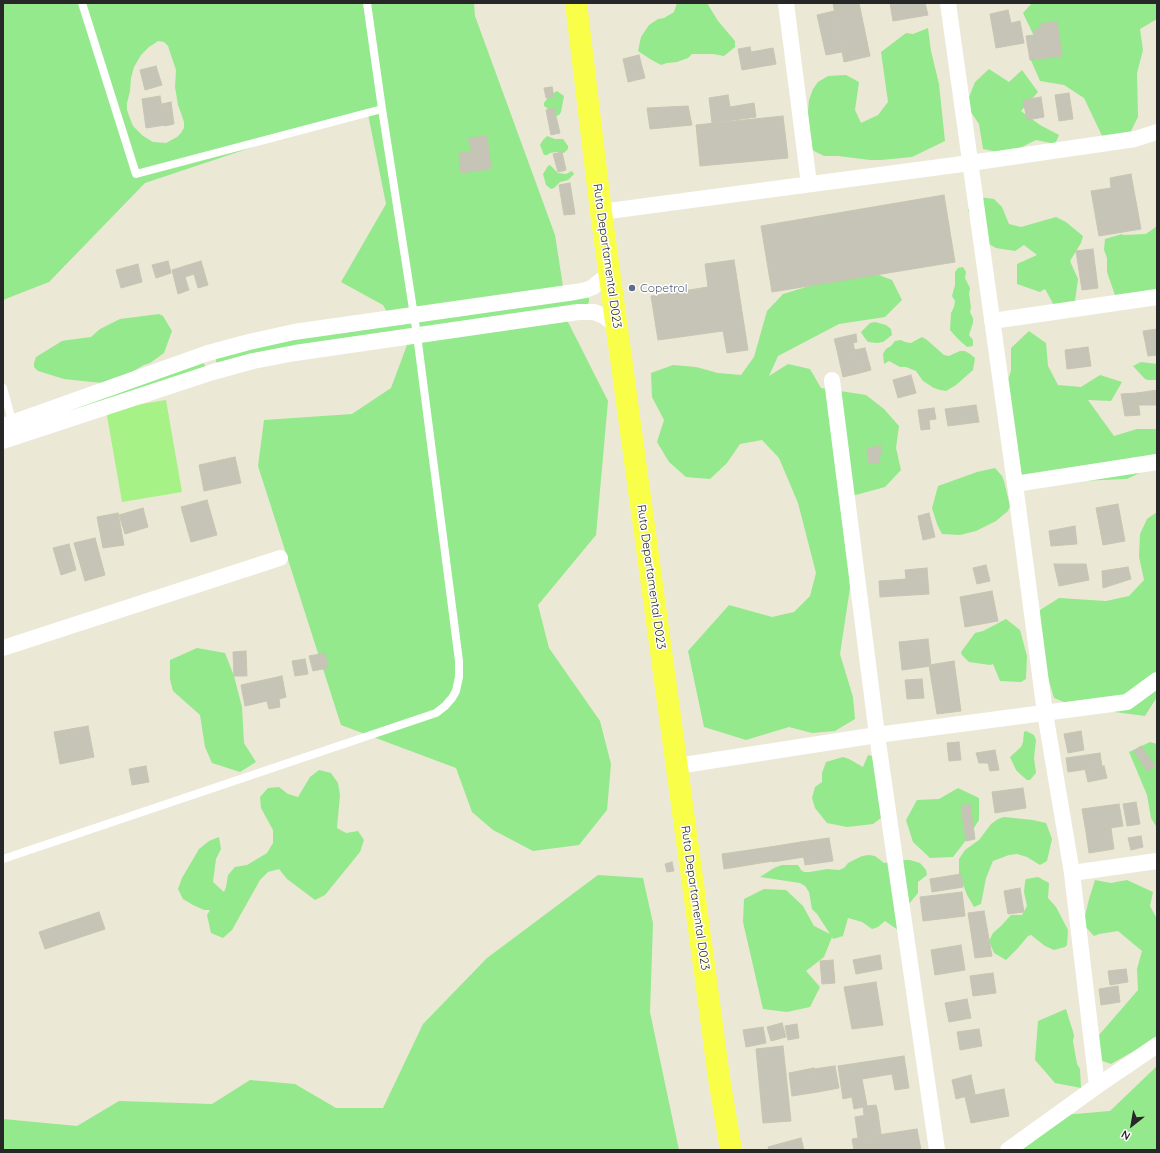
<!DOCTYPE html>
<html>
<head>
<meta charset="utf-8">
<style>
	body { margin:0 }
	#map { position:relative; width:1160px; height:1153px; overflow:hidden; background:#ece8d6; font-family:Quicksand,sans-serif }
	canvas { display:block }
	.frame { position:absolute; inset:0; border:4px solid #272727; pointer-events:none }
	.north { position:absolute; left:1112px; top:1105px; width:40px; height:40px; -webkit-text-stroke:3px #fff; paint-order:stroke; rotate:211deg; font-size:11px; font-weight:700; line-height:16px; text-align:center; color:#272727 }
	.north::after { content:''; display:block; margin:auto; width:14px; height:18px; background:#272727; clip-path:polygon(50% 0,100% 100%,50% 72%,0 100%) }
</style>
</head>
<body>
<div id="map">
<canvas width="1160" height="1153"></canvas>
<div class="frame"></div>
<div class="north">N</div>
</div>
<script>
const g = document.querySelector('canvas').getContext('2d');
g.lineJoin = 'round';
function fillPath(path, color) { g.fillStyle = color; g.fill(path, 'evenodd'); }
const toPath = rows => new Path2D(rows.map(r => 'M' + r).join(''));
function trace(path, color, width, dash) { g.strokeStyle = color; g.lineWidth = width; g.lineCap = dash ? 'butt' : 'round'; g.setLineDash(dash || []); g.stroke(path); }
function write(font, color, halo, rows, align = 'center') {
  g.font = font + ' Quicksand,sans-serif'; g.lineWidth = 3; g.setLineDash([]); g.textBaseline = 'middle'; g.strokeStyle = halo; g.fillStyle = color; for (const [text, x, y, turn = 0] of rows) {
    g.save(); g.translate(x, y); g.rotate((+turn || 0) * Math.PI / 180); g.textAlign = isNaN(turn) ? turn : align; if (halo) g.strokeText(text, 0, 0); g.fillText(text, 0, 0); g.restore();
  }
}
fillPath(toPath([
	[3,3,474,3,475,16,555,235,565,299,587,297,589,298,589,302,587,305,566,308,568,322,608,401,596,535,538,605,549,648,600,721,611,764,607,810,579,845,533,851,493,830,472,812,456,768,341,725,258,466,264,420,352,414,391,388,407,345,399,332,218,363,216,362,216,357,294,338,394,324,383,305,341,282,386,204,367,109,145,183,49,282,3,300],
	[158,41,164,42,168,46,176,70,175,87,178,105,182,116,184,122,184,128,181,133,177,137,166,143,153,142,143,136,133,126,131,121,127,110,127,103,130,91,131,78,134,67,141,55,149,47],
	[677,3,707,3,718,21,735,41,735,47,724,56,713,54,692,54,688,58,677,62,667,63,661,65,650,59,638,51,641,37,649,25,658,19,664,18,674,12],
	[1032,3,1157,3,1157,19,1140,29,1143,50,1137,73,1138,117,1128,137,1105,142,1084,98,1064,85,1040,81,1030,58,1033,34,1023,13],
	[928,28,931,51,939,84,945,141,912,157,881,160,870,160,838,156,824,156,814,151,807,145,806,133,809,100,813,89,818,82,828,76,846,75,859,82,855,110,861,123,878,115,888,102,881,52,906,33,913,34],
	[989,69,1009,82,1022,70,1038,92,1021,111,1040,125,1059,135,1055,144,1036,140,1008,154,983,149,979,124,966,105,975,82],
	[557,91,564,96,561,112,559,115,556,116,550,113,547,108,544,106,544,103,549,96],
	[547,136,555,139,563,139,568,146,568,149,564,153,556,152,550,153,547,155,544,155,540,145,543,140],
	[550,165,558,173,566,174,572,171,574,174,568,180,560,182,554,188,551,189,546,185,543,174,548,166],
	[979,197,994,199,1002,207,1009,224,1021,227,1056,217,1066,222,1083,236,1081,243,1070,261,1078,279,1075,301,1056,309,1045,289,1040,292,1017,284,1017,264,1037,255,1024,245,1015,251,996,248,978,238,968,210],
	[1157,226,1157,293,1116,298,1107,272,1107,258,1104,250,1105,239,1122,234,1123,235,1146,234],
	[963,267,966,272,965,278,970,288,969,294,971,307,970,312,973,318,973,323,969,335,973,340,973,346,967,347,958,339,950,330,951,313,954,307,955,301,952,296,955,285,955,272,958,268],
	[871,272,892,280,902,300,885,317,839,324,778,356,769,376,788,364,810,369,821,388,866,395,884,409,899,426,896,448,901,470,885,487,841,499,846,520,850,588,840,654,853,697,855,719,835,731,812,733,789,727,746,740,704,727,688,651,729,605,772,617,794,612,810,596,816,573,798,503,779,458,762,440,740,444,727,463,710,479,686,477,669,462,657,442,664,420,652,397,651,373,673,365,696,367,718,373,741,375,754,357,767,311,783,294,849,274],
	[159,314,163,316,172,331,164,353,150,363,144,365,123,377,104,383,92,382,64,379,38,371,34,367,34,363,36,357,62,341,68,340,91,337,100,329,120,319],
	[875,322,886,325,891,329,892,335,883,342,877,343,868,342,864,337,861,332,870,323],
	[1029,331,1046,343,1048,366,1058,385,1081,387,1100,375,1122,382,1111,401,1088,400,1114,436,1137,429,1157,429,1157,459,1148,469,1127,479,1080,481,1026,485,1008,468,1003,393,1011,371,1011,348],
	[922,337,927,340,944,355,949,356,960,351,965,351,970,354,975,358,973,370,956,385,946,391,940,390,934,388,923,381,916,371,906,367,900,367,889,361,884,364,883,354,886,349,891,346,895,341,901,340,905,342,911,343],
	[203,361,205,366,204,368,29,427,26,423],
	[1141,362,1157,364,1157,380,1148,380,1145,379,1133,366],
	[995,468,1002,476,1004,481,1010,506,1008,511,996,521,976,531,960,535,942,534,937,524,932,508,938,486,977,472],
	[1157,512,1157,697,1145,716,1076,707,1054,698,1041,654,1040,610,1059,598,1106,601,1129,596,1144,580,1139,557,1140,534,1147,519],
	[1006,619,1020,630,1027,656,1026,679,1021,682,1000,681,993,664,990,665,969,662,962,655,961,652,975,633,983,631],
	[197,648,225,653,234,676,242,707,244,743,256,762,240,772,212,763,205,747,200,715,173,691,170,679,170,660],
	[1026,731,1034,735,1036,740,1034,758,1036,773,1030,780,1027,780,1020,774,1016,770,1010,757,1021,747,1023,742,1024,732],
	[1150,742,1157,744,1157,828,1151,818,1147,795,1129,752],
	[868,755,872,756,885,815,873,824,847,827,827,823,815,808,812,798,815,787,822,782,822,773,826,762,843,757,849,759,863,767],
	[319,770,331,773,338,783,340,795,337,828,346,833,358,831,364,840,360,852,325,895,315,900,287,879,279,869,268,872,260,880,232,930,223,938,211,933,207,915,210,910,204,910,193,905,183,899,178,889,182,878,199,849,209,841,219,837,221,849,216,859,213,882,224,892,226,887,228,875,235,867,247,865,267,853,273,843,273,830,261,808,260,797,268,788,279,787,288,794,298,797,310,777],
	[958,788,979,798,979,820,967,839,953,857,930,858,913,842,906,820,917,800,939,799],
	[1004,817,1033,820,1046,823,1052,839,1047,861,1040,865,1027,857,1017,854,1009,855,993,861,986,878,981,904,974,907,967,895,959,874,959,859,965,850,979,840,991,824,998,819],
	[869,855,875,856,884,863,905,860,910,860,920,863,926,870,927,875,918,882,918,893,908,905,898,930,885,921,878,927,872,929,862,922,848,918,843,936,833,939,832,937,824,957,806,971,820,987,810,1007,787,1012,763,1009,743,922,744,899,764,889,786,890,803,906,814,926,830,934,817,914,812,909,809,892,805,886,800,883,760,877,774,868,782,865,798,865,801,870,804,872,810,872,827,869,839,870,844,868,848,863,862,856],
	[598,875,643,878,653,923,650,1012,679,1150,3,1150,3,1119,77,1126,119,1101,212,1104,250,1080,295,1084,336,1108,383,1108,423,1024,487,958],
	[1038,877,1049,883,1048,898,1056,907,1068,930,1067,945,1065,947,1054,950,1045,946,1031,935,1028,936,1018,948,1006,960,994,953,989,941,993,933,1001,926,1011,915,1022,915,1027,906,1024,892,1025,882,1026,879],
	[1095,880,1111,883,1127,880,1153,892,1150,906,1157,919,1157,1038,1111,1064,1094,1058,1099,1035,1138,990,1137,969,1142,951,1118,931,1099,934,1094,936,1083,924,1089,899],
	[1066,1009,1074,1035,1073,1041,1077,1064,1080,1069,1081,1088,1055,1083,1035,1060,1038,1021],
	[1157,1066,1157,1150,998,1150,1005,1144,1063,1115,1110,1111]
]), '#93e98c');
fillPath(toPath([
	[166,400,182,492,122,502,106,410]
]), '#a7f286');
const building = toPath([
	[833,3,859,3,870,56,844,62,833,3],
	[890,3,925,3,928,15,893,21,890,3],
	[1008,10,1011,23,1020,21,1024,43,996,48,990,14,1008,10],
	[834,11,842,52,826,55,817,15,834,11],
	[1057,21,1062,56,1030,60,1026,36,1035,35,1034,30,1041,28,1040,24,1057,21],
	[750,47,751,52,773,48,776,64,742,70,738,49,750,47],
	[639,55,645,78,628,82,623,59,639,55],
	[156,66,162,85,145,90,140,70,156,66],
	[552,87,554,97,546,98,544,88,552,87],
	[1069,93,1073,119,1059,121,1055,95,1069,93],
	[728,95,730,107,754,103,756,117,712,123,709,98,728,95],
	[160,96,165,125,146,128,142,99,160,96],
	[1041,97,1044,117,1027,120,1023,100,1041,97],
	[171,102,174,124,165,126,162,104,171,102],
	[688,106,692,125,650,129,647,108,688,106],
	[554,108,560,133,551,135,546,110,554,108],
	[783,116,788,158,700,166,696,125,783,116],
	[487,136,491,169,461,173,459,153,472,152,468,138,487,136],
	[562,152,566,170,558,172,553,154,562,152],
	[1131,174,1141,229,1099,236,1091,191,1111,188,1110,178,1131,174],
	[570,183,575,214,564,215,559,185,570,183],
	[944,195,955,262,772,292,761,226,944,195],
	[1093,249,1098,288,1082,290,1076,251,1093,249],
	[734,260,748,350,727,353,723,331,658,340,651,296,708,287,705,264,734,260],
	[168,261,171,273,156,278,152,265,168,261],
	[201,261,208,285,198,288,194,274,185,277,189,290,178,294,172,270,201,261],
	[138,264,142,282,121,288,116,270,138,264],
	[1157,329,1157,355,1148,356,1143,331,1157,329],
	[856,334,857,342,836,346,834,339,856,334],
	[853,343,860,373,843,377,836,346,853,343],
	[1088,347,1091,366,1067,369,1065,350,1088,347],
	[865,348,871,370,860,373,854,350,865,348],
	[911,375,916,393,898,398,893,380,911,375],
	[1157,390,1157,405,1139,405,1137,393,1157,390],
	[1137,393,1140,415,1125,416,1121,394,1137,393],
	[976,405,979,422,948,426,945,409,976,405],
	[934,408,936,419,929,420,930,429,921,430,918,410,934,408],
	[881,446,882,454,868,456,867,448,881,446],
	[879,455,880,463,873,464,873,462,868,463,868,456,879,455],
	[235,457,241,483,204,491,199,465,235,457],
	[207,500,217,535,191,542,181,507,207,500],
	[1118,504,1125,541,1103,545,1096,508,1118,504],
	[143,508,148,527,125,534,119,515,143,508],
	[118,513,124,545,103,548,97,517,118,513],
	[929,513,935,537,923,540,918,516,929,513],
	[1075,526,1077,544,1051,546,1049,531,1075,526],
	[95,538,105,575,85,581,74,543,95,538],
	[69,544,76,570,61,575,53,548,69,544],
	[1054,564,1086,564,1089,580,1059,586,1054,564],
	[986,565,990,581,977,584,973,568,986,565],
	[1128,567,1131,579,1103,588,1102,571,1128,567],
	[927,568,929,594,880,597,879,581,906,579,905,570,927,568],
	[992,591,998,621,965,627,960,597,992,591],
	[928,639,931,666,902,670,899,642,928,639],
	[246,651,247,676,234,676,233,652,246,651],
	[325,653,328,668,313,671,309,656,325,653],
	[305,659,308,674,295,676,292,661,305,659],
	[954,661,961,711,937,714,929,665,954,661],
	[282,676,286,697,279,699,280,707,269,709,267,701,245,706,241,685,282,676],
	[922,679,924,698,907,699,905,680,922,679],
	[88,726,94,757,60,764,54,732,88,726],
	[1081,731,1084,750,1068,753,1064,734,1081,731],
	[959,742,961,760,949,761,947,743,959,742],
	[1141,746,1155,766,1147,771,1134,751,1141,746],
	[995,750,999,770,990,771,988,763,979,763,976,753,995,750],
	[1100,753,1102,767,1068,772,1066,758,1100,753],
	[146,766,149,782,132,785,129,769,146,766],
	[1104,766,1107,778,1088,782,1085,769,1104,766],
	[1023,788,1026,808,995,813,992,792,1023,788],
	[1136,802,1140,824,1127,826,1123,804,1136,802],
	[970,804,975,839,966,841,961,806,970,804],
	[1119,804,1123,826,1086,832,1082,809,1119,804],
	[1111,828,1114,849,1089,853,1086,832,1111,828],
	[1141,836,1143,847,1131,850,1128,838,1141,836],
	[829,838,833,861,805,865,801,842,829,838],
	[801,842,804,857,773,862,770,847,801,842],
	[770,847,773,861,724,869,722,854,770,847],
	[672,862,674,871,667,872,665,864,672,862],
	[961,874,963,887,932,892,930,879,961,874],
	[1020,888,1024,912,1008,914,1004,891,1020,888],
	[962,892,965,916,923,921,920,897,962,892],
	[984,911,992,956,975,958,968,913,984,911],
	[99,912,105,929,45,949,39,932,99,912],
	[961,945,965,970,935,975,931,950,961,945],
	[880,955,882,969,856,974,853,960,880,955],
	[833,960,835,983,822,984,820,961,833,960],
	[1126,969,1128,982,1110,985,1108,971,1126,969],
	[993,973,996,993,973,996,970,976,993,973],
	[876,982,883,1025,852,1029,844,987,876,982],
	[1118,986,1120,1002,1101,1005,1099,989,1118,986],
	[967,999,971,1018,949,1022,945,1003,967,999],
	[782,1023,786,1037,771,1041,767,1027,782,1023],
	[797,1024,799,1038,788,1040,785,1026,797,1024],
	[763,1027,766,1043,746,1047,743,1030,763,1027],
	[979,1029,982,1046,960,1050,957,1032,979,1029],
	[783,1046,791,1121,763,1123,756,1049,783,1046],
	[904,1056,909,1088,895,1090,892,1074,862,1079,867,1106,876,1105,878,1113,864,1115,863,1107,854,1109,852,1097,843,1099,838,1066,904,1056],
	[835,1066,839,1088,818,1092,814,1069,835,1066],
	[814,1068,818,1092,792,1096,789,1073,814,1068],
	[971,1075,975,1094,956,1099,952,1080,971,1075],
	[1004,1089,1009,1116,971,1123,965,1097,1004,1089],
	[878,1113,881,1134,858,1138,855,1117,878,1113],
	[917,1129,921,1150,854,1150,852,1139,917,1129],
	[801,1138,804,1150,769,1150,768,1147,801,1138]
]);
fillPath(building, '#c6c4b7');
trace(building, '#c7c5b0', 1);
trace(toPath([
	[82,3,136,174,382,109],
	[3,388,13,424],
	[3,859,436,713,445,706,452,698,456,691,459,677,459,661,417,335,382,109,367,3]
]), '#fff', 8);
trace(toPath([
	[786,3,809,184],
	[948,3,1015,484,1045,713,1072,873,1097,1086],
	[601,212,970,163,1135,139,1157,132],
	[992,321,1157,297],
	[832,380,877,735,937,1150],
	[3,426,208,353,249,342,294,332,575,292,586,290,593,287,609,274],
	[3,441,213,372,253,361,295,353,578,312,594,312,604,316,616,325],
	[1015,484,1157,462],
	[3,648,280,558],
	[677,766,877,735,1127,702,1157,680],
	[1072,873,1157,861],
	[1008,1150,1097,1086,1157,1045]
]), '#fff', 16);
trace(toPath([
	[576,3,601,212,703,958,719,1078,731,1150]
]), '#f9ff48', 22);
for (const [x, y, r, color] of [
	[632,288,4,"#5c6f8a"]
]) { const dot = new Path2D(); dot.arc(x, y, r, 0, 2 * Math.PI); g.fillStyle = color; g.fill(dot); trace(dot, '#fff', 1.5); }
write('12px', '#272727', '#fff', [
	["Ruta Departamental D023",607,256,82],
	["Ruta Departamental D023",651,577,82],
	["Ruta Departamental D023",695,898,82]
]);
write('12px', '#4e5e75', '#fff', [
	["Copetrol",640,288]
], 'left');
</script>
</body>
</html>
